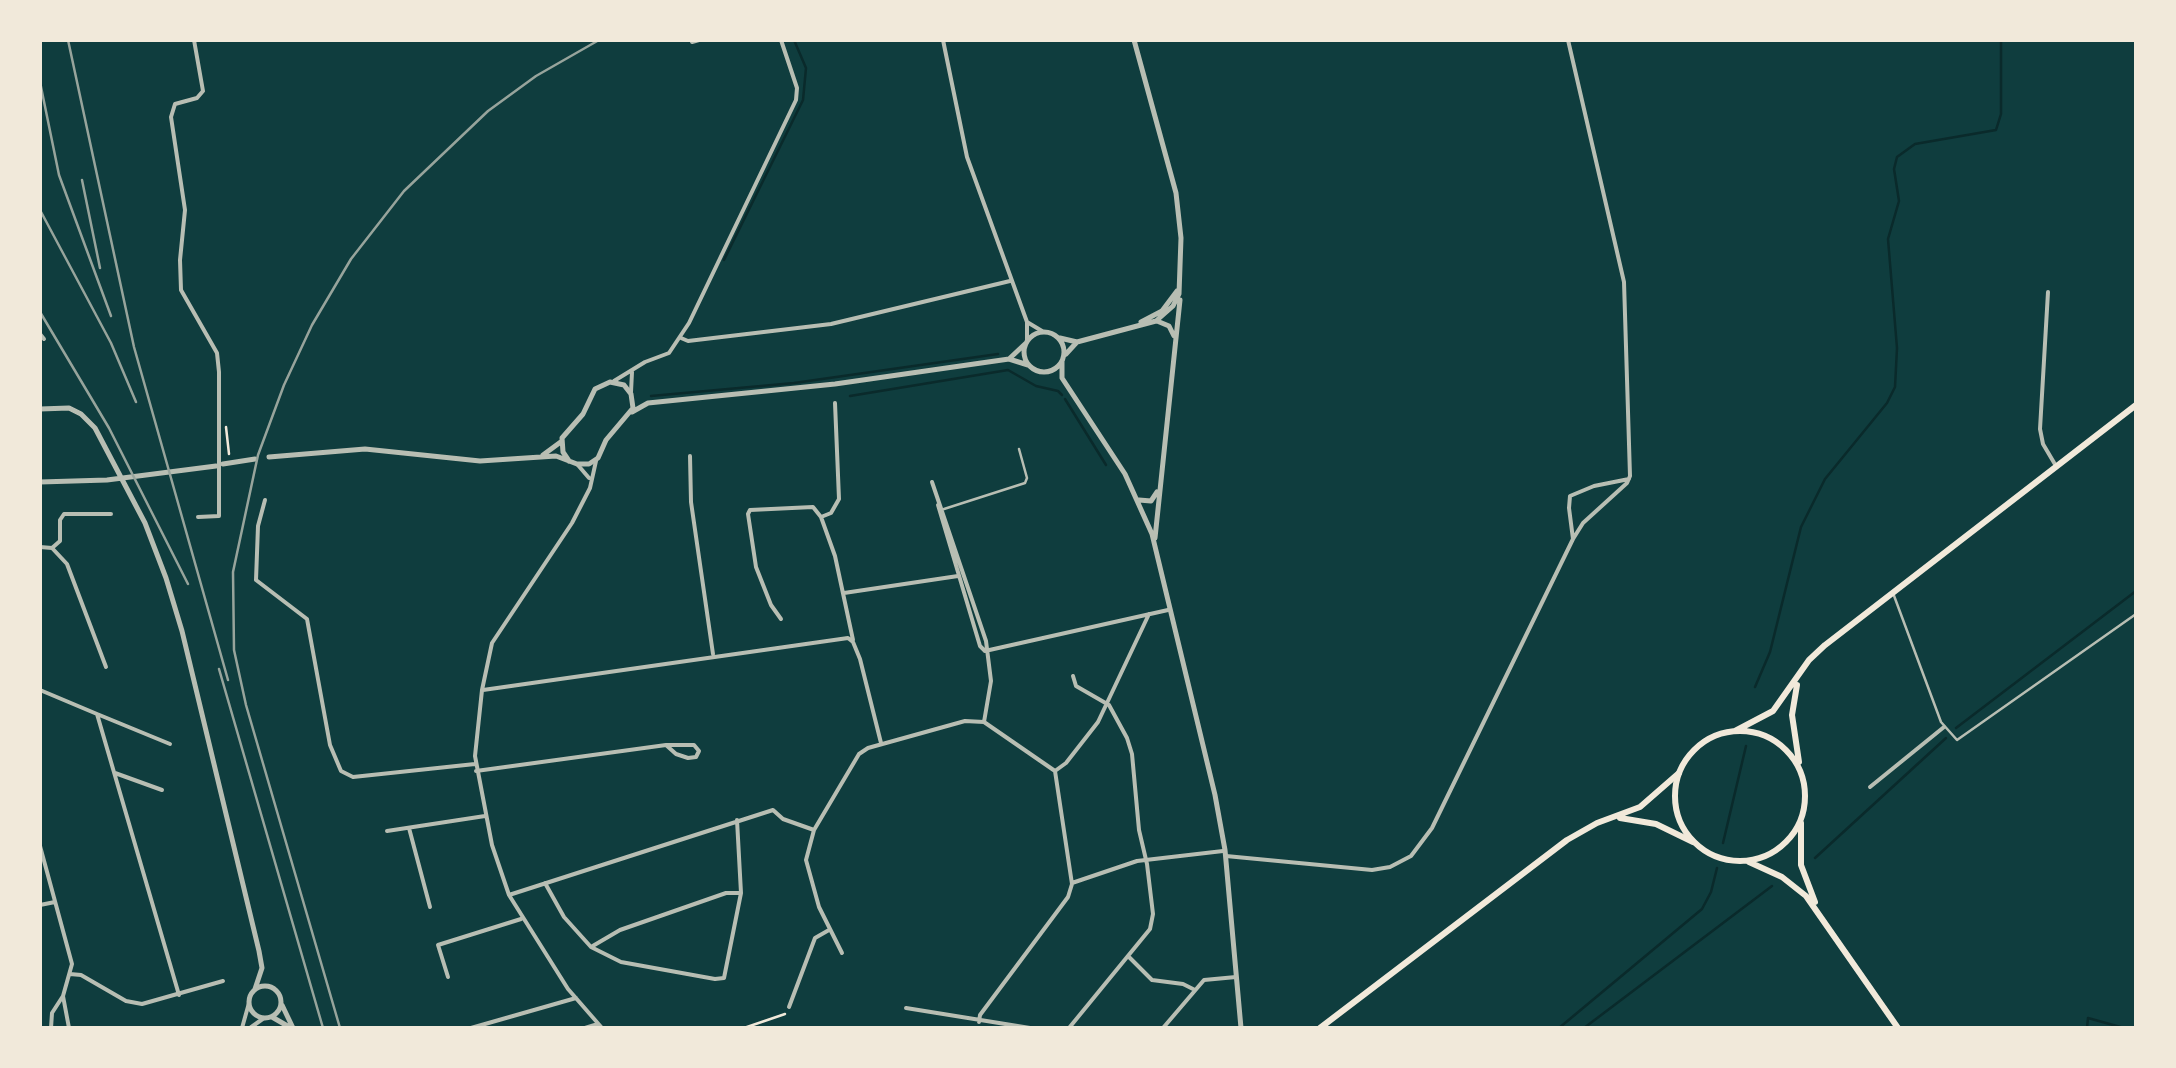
<!DOCTYPE html>
<html>
<head>
<meta charset="utf-8">
<style>
	body { margin:0 }
	#map { position:relative; width:2176px; height:1068px; overflow:hidden; background:#0f3d3e; font-family:Quicksand,sans-serif }
	canvas { display:block }
	.frame { position:absolute; inset:0; border:42px solid #f1e9da; pointer-events:none }
</style>
</head>
<body>
<div id="map">
<canvas width="2176" height="1068"></canvas>
<div class="frame"></div>
</div>
<script>
const g = document.querySelector('canvas').getContext('2d');
g.lineJoin = 'round';
const toPath = rows => new Path2D(rows.map(r => 'M' + r).join(''));
function trace(path, color, width, dash) { g.strokeStyle = color; g.lineWidth = width; g.lineCap = dash ? 'butt' : 'round'; g.setLineDash(dash || []); g.stroke(path); }
trace(toPath([
	[724,260,803,100,806,68,794,40],
	[651,396,794,383,998,354],
	[850,396,1008,370,1036,386,1058,391,1062,395],
	[1065,399,1106,465],
	[1755,687,1770,652,1801,527,1825,479,1887,403,1895,387,1897,348,1888,239,1899,201,1894,169,1897,157,1915,144,1996,130,2001,114,2001,40],
	[1956,728,2136,591],
	[1723,843,1746,746],
	[1815,858,1946,738],
	[1559,1028,1702,909,1711,892,1717,868],
	[1584,1028,1772,886],
	[2087,1028,2088,1018,2124,1028]
]), '#0a2a2b', 2.5);
trace(toPath([
	[226,427,229,454],
	[744,1028,785,1014]
]), '#f1e9da', 2.5);
trace(toPath([
	[944,509,1025,483,1027,478,1019,449],
	[1893,593,1941,722,1957,740,2136,614]
]), '#b8beb3', 2.5);
trace(toPath([
	[194,40,203,91,197,98,175,104,171,117,185,210,180,260,181,290,217,353,219,372,219,516,198,517],
	[943,40,967,157,1027,322,1027,340],
	[692,42,699,40],
	[2048,292,2040,429,2043,444,2056,466],
	[1027,322,1042,331],
	[40,334,44,339],
	[681,338,688,341,831,324,1010,281],
	[614,381,645,362,669,353,689,323,796,100,797,88,781,40],
	[631,392,632,372],
	[690,456,691,502,713,654],
	[596,461,590,488,572,523,492,643,482,690,475,756,492,845,509,895,568,989,602,1028],
	[577,464,589,478],
	[932,482,986,641,991,681,984,722],
	[265,500,258,526,256,580,307,619,330,745,341,771,353,777,475,764],
	[938,505,980,646,985,651],
	[821,517,831,513,839,499,835,403],
	[1573,539,1569,508,1570,496,1594,486,1629,479],
	[40,547,52,548,67,564,106,667],
	[52,548,60,541,60,520,64,514,111,514],
	[844,593,958,576],
	[781,619,771,605,756,567,748,514,750,510,813,507,821,517,835,556,853,640],
	[985,651,1168,610],
	[40,690,97,714,179,995],
	[483,690,848,638,853,642,860,659,881,743],
	[97,714,170,744],
	[476,771,666,745,676,754,688,758,696,757,699,751,694,745,666,745],
	[1055,771,1066,763,1098,722,1149,614],
	[115,773,162,790],
	[1870,787,1944,727],
	[409,828,430,907],
	[387,831,485,816],
	[40,846,72,964,63,996,52,1013,51,1028],
	[1226,856,1372,870,1390,867,1411,856,1432,828,1573,539,1583,523,1627,483,1630,476,1624,282,1568,40],
	[545,883,564,917,591,947,621,962,715,979,724,978,741,893,737,820],
	[1072,883,1137,861,1223,851],
	[509,895,773,810,783,819,814,830],
	[40,905,55,902],
	[591,947,620,930,726,893,740,893],
	[842,953,819,907,806,860,814,830,859,754,868,748,965,721,984,722,1055,771,1072,884,1068,897,980,1015,979,1022],
	[1128,956,1152,980,1183,984,1195,990],
	[70,974,81,975,126,1001,142,1004,223,981],
	[448,977,438,945,521,919],
	[63,996,69,1028],
	[789,1007,815,938,829,930],
	[906,1008,1030,1028],
	[242,1028,249,1003],
	[250,1028,264,1018],
	[471,1028,576,998],
	[585,1028,598,1024],
	[1069,1028,1150,929,1153,914,1147,864,1139,830,1132,754,1127,738,1109,705,1076,686,1073,676],
	[1163,1028,1204,980,1236,977]
]), '#b8beb3', 4);
trace(toPath([
	[1157,321,1169,326,1174,336],
	[1141,322,1162,311,1177,291],
	'1024 352a20 20 0 1 1 40 0a20 20 0 1 1-40 0Z',
	[1060,338,1077,342,1066,354],
	[1077,342,1156,321,1173,306,1179,294,1181,238,1176,193,1134,40],
	[1009,359,1025,344],
	[1062,362,1062,378,1125,474,1152,534,1215,795,1225,850,1241,1028],
	[40,409,69,408,81,414,95,428,145,523,166,578,182,631,259,951,262,968,255,989],
	[632,412,648,403,835,384,1009,359,1028,365],
	[543,455,562,441],
	[269,457,365,449,480,461,556,456,577,464,589,464,598,458,606,440,633,408,631,394,624,385,610,382,595,389,583,414,562,438,563,452,569,461],
	[223,464,255,459],
	[40,482,107,480,216,466],
	[1139,500,1151,501,1157,492],
	[1155,538,1180,300],
	'249 1002a16 16 0 1 1 32 0a16 16 0 1 1-32 0Z',
	[282,1005,293,1028],
	[272,1017,291,1028]
]), '#b8beb3', 5);
trace(toPath([
	[1620,818,1656,824,1693,842],
	[1320,1028,1567,840,1597,823,1640,807,1679,773]
]), '#f1e9da', 6);
trace(toPath([
	[1797,685,1792,715,1799,762],
	'1675 796a65 65 0 1 1 130 0a65 65 0 1 1-130 0Z',
	[1735,731,1773,711,1809,660,1825,645,2136,405],
	[1801,823,1801,865,1815,902],
	[1749,862,1782,877,1806,896,1898,1028]
]), '#f1e9da', 6);
trace(toPath([
	[68,40,134,347,228,680],
	[40,82,59,175,111,316],
	[82,180,100,268],
	[40,210,111,343,136,402],
	[40,312,109,428,188,584],
	[219,669,323,1028],
	[340,1028,246,705,234,650,233,572,258,455,284,385,312,325,351,259,404,191,488,111,536,76,599,40]
]), '#97a49c', 2.5);
</script>
</body>
</html>
